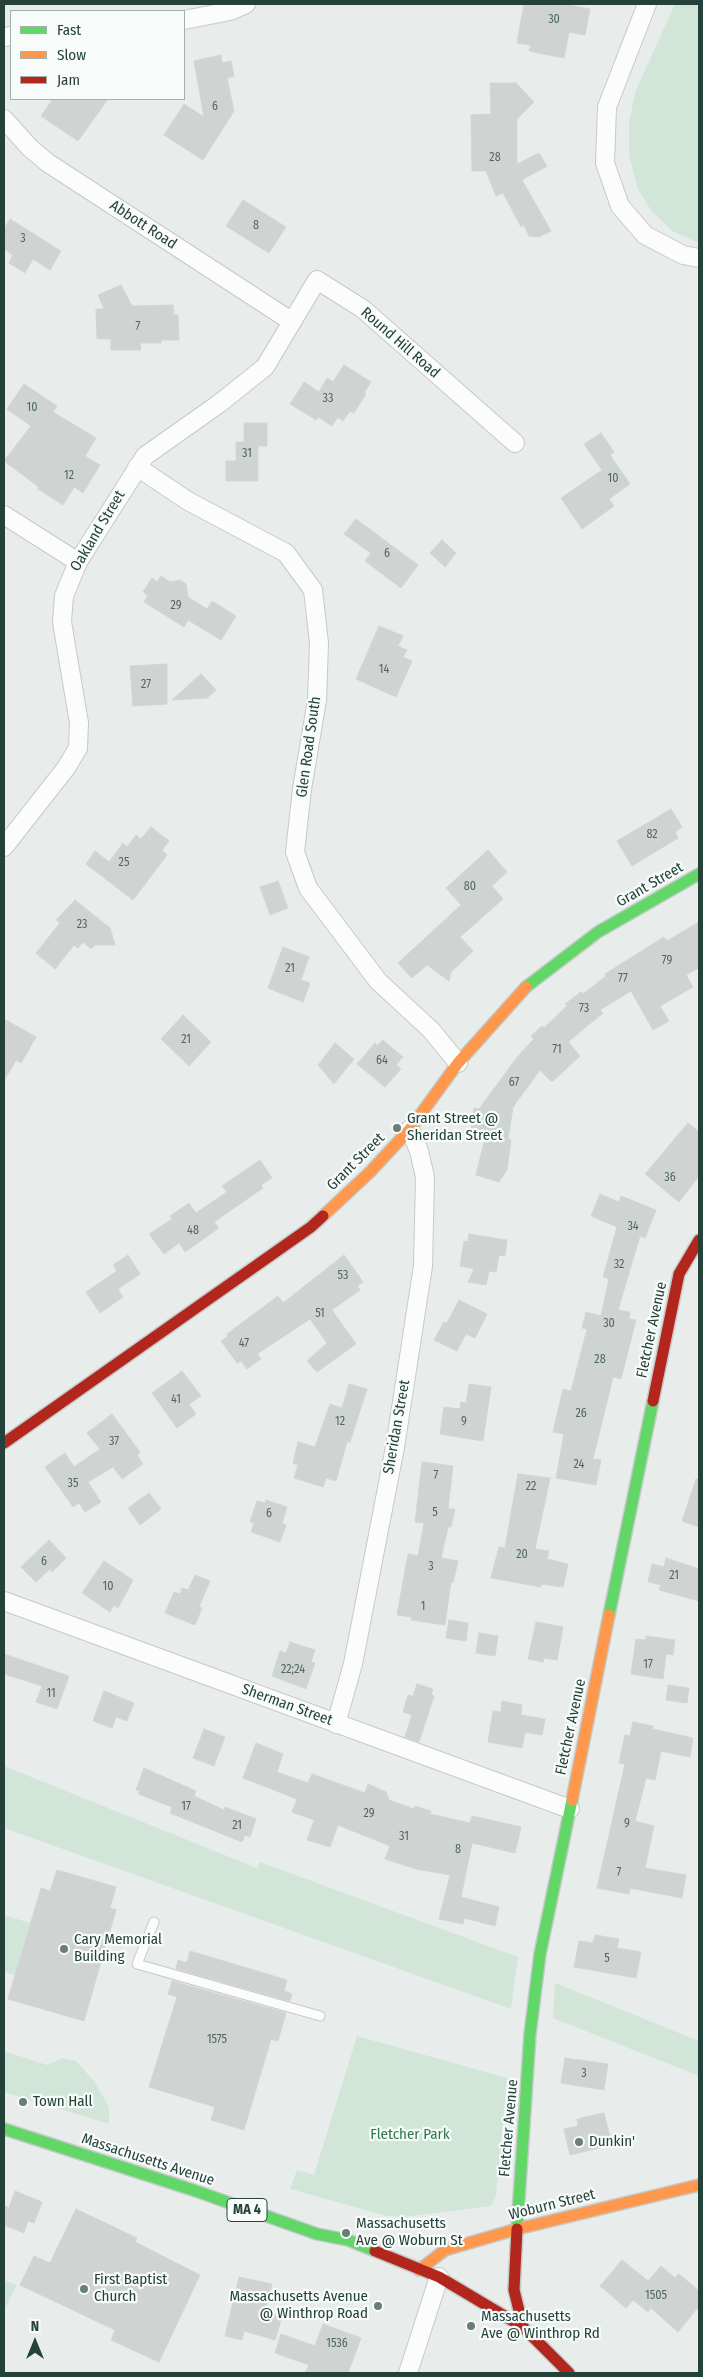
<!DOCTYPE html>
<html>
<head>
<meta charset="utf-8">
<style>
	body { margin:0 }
	#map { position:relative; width:703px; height:2377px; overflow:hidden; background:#e8edeb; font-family:"Fira Sans Condensed",sans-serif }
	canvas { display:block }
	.frame { position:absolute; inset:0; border:5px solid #24423a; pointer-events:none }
	.legend { position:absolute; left:10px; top:10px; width:175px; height:90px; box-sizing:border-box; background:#f7fbf9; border:1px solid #a3b1ad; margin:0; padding:6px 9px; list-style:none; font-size:15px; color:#24423a }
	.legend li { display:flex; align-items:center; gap:10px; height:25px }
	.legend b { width:25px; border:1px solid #a3b1ad }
	.north { position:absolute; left:10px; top:2317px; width:50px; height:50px; -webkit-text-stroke:4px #f7fbf9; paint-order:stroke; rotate:0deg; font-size:14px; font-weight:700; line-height:20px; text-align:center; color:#24423a }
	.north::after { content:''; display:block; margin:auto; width:18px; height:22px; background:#24423a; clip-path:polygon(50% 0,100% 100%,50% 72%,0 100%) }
</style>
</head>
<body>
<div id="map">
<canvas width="703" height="2377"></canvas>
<div class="frame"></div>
<ul class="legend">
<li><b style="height:6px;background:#63d668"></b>Fast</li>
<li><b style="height:6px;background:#ff974d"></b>Slow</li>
<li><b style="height:6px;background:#b3261e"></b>Jam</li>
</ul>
<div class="north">N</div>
</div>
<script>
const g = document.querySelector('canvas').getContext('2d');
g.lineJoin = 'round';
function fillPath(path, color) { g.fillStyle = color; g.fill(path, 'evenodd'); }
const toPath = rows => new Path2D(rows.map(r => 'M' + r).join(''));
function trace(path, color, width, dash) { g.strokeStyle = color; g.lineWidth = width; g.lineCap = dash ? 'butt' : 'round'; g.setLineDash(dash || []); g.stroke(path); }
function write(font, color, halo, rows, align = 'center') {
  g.font = font + ' "Fira Sans Condensed",sans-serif'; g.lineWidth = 4.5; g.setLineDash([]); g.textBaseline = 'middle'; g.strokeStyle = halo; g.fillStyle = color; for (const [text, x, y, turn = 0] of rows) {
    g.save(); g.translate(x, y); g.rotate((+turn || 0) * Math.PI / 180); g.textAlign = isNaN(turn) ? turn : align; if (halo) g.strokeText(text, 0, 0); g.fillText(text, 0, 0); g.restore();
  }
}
fillPath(toPath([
	[675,4,699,4,699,243,674,232,652,212,637,187,629,155,629,122,636,90],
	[4,1766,257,1868,260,1862,518,1957,511,2009,4,1828],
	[4,1915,30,1923,15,1975,4,1972],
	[555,1983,699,2041,699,2076,553,2018],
	[357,2036,507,2078,496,2196,491,2206,405,2217,387,2216,290,2189,297,2170,314,2175],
	[4,2051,47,2065,63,2058,76,2061,94,2081,109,2107,109,2124,4,2092],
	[4,2280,17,2285,4,2311]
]), '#d1e6d8');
const building = toPath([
	[524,4,564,4,590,9,585,35,569,32,564,58,529,51,531,45,517,43,524,4],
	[221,55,222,63,231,61,234,76,227,78,234,111,203,160,164,135,184,104,204,117,194,61,221,55],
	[490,83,516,83,534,102,517,119,517,164,539,153,547,166,522,180,551,231,539,237,529,236,524,225,521,227,503,193,496,196,486,171,472,171,471,115,491,114,490,83],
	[53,99,108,99,78,141,41,116,53,99],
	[243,200,286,227,269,253,226,226,243,200],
	[10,219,61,251,50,270,33,259,25,273,9,263,13,255,4,249,4,229,10,219],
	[121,285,132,306,173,305,174,315,178,315,179,340,161,340,161,343,140,343,141,350,111,350,111,339,97,339,96,309,104,309,98,295,121,285],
	[344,365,371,382,364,393,366,394,354,413,350,411,343,421,338,417,332,426,318,417,316,420,290,404,304,382,319,392,327,378,333,382,344,365],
	[24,384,57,406,53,412,96,438,85,456,100,465,83,493,74,487,63,505,38,489,39,487,4,461,31,426,7,409,24,384],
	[244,423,267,423,267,446,258,446,258,481,226,481,226,461,236,461,236,442,244,442,244,423],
	[601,433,614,452,610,455,630,484,609,499,614,506,582,529,561,498,602,470,584,444,601,433],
	[356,519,418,565,401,588,365,561,371,553,344,534,356,519],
	[442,540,456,553,445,567,430,553,442,540],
	[161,576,170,582,180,580,186,584,188,597,207,609,212,601,236,616,221,640,188,620,184,627,144,602,148,596,143,592,152,578,157,582,161,576],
	[379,626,403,636,398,646,407,650,403,657,412,661,396,697,356,679,379,626],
	[167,664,167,704,133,706,130,666,167,664],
	[201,674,216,690,207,698,172,700,201,674],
	[671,809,682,827,675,832,678,838,632,866,617,841,671,809],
	[151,827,169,841,162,850,167,855,133,900,86,864,95,851,109,862,123,843,127,847,136,835,141,839,151,827],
	[488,850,507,872,492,886,503,899,460,937,473,951,451,972,449,981,427,965,412,978,398,963,461,905,446,888,488,850],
	[278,881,288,908,270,915,260,887,278,881],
	[75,900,110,928,115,945,95,945,91,949,83,942,78,948,74,945,55,969,36,953,60,923,56,920,75,900],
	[699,922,699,968,686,975,693,987,660,1006,669,1021,653,1030,631,991,600,1010,603,1013,568,1042,580,1056,552,1082,540,1070,513,1107,508,1139,511,1140,507,1170,499,1182,476,1175,485,1138,470,1136,474,1108,479,1109,518,1056,534,1039,531,1036,542,1026,544,1028,567,1006,565,1004,581,992,583,994,606,976,605,974,664,937,667,941,699,922],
	[283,947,309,957,301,980,310,983,303,1002,268,988,283,947],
	[183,1015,211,1042,189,1066,161,1039,183,1015],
	[4,1019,36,1037,21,1063,16,1060,4,1081,4,1019],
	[383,1040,403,1057,396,1065,401,1069,385,1087,357,1064,375,1043,377,1046,383,1040],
	[335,1043,354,1059,334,1084,318,1065,335,1043],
	[688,1123,699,1132,699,1176,679,1202,645,1174,688,1123],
	[260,1160,272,1178,261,1185,263,1188,214,1222,219,1228,185,1252,179,1243,164,1254,149,1234,172,1219,170,1216,189,1203,196,1213,227,1192,222,1186,260,1160],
	[600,1194,619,1202,621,1196,656,1210,645,1238,640,1236,618,1310,630,1312,629,1319,636,1320,621,1379,613,1377,593,1459,601,1460,596,1485,556,1478,564,1434,553,1432,563,1389,571,1391,587,1329,582,1328,586,1312,601,1316,609,1279,603,1277,617,1227,591,1216,600,1194],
	[469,1234,507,1240,505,1256,499,1255,496,1272,489,1271,486,1285,468,1282,474,1269,460,1266,464,1241,468,1242,469,1234],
	[128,1255,140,1274,118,1289,123,1297,100,1313,86,1292,117,1271,113,1265,128,1255],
	[344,1255,363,1282,357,1286,360,1290,332,1310,356,1344,317,1372,307,1361,327,1343,310,1319,257,1354,261,1359,247,1369,241,1361,237,1363,221,1341,228,1336,227,1334,278,1296,283,1303,344,1255],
	[459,1300,487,1314,475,1338,466,1334,457,1351,434,1340,444,1322,447,1323,459,1300],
	[182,1371,201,1396,189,1404,196,1414,177,1428,152,1393,182,1371],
	[349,1384,367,1389,350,1442,347,1442,336,1481,326,1478,323,1487,294,1478,298,1465,293,1463,298,1442,315,1447,330,1404,342,1408,349,1384],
	[469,1384,491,1387,483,1441,440,1434,444,1407,460,1409,461,1402,466,1403,469,1384],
	[112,1414,140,1452,137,1455,143,1464,122,1479,113,1467,88,1482,101,1502,85,1512,79,1503,73,1507,45,1467,65,1453,74,1467,100,1449,87,1433,112,1414],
	[422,1462,453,1466,448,1509,455,1509,451,1527,448,1527,441,1558,458,1561,453,1583,451,1582,445,1625,411,1620,412,1617,397,1615,408,1554,418,1556,424,1523,415,1522,422,1462],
	[518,1474,550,1478,535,1549,549,1551,547,1559,568,1564,563,1587,541,1584,541,1587,491,1578,499,1547,505,1548,518,1474],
	[696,1479,699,1479,699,1527,682,1521,696,1479],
	[149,1493,161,1509,140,1525,128,1508,149,1493],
	[266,1500,287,1507,282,1524,286,1525,280,1542,251,1532,254,1523,250,1522,257,1501,265,1503,266,1500],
	[49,1540,66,1558,52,1572,50,1569,36,1582,21,1567,49,1540],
	[666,1558,699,1569,699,1601,659,1590,661,1585,648,1582,652,1564,664,1567,666,1558],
	[104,1561,133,1580,118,1608,114,1605,110,1612,82,1593,104,1561],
	[195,1575,210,1581,199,1607,202,1608,195,1625,165,1613,174,1592,180,1594,182,1588,188,1590,195,1575],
	[449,1620,468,1623,466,1641,446,1638,449,1620],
	[536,1622,563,1627,557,1660,544,1658,543,1662,528,1659,536,1622],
	[479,1633,498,1636,495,1656,476,1653,479,1633],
	[646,1636,675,1640,673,1655,666,1654,663,1679,631,1674,636,1639,646,1640,646,1636],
	[290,1642,315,1650,311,1662,315,1663,306,1689,272,1676,280,1651,286,1653,290,1642],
	[4,1654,69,1676,57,1709,36,1702,42,1686,4,1674,4,1654],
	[417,1684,433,1689,431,1695,434,1696,419,1742,405,1737,412,1715,403,1712,408,1695,413,1696,417,1684],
	[668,1685,689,1688,687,1703,666,1700,668,1685],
	[104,1691,134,1703,127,1721,116,1717,112,1728,93,1721,104,1691],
	[502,1701,522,1705,521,1715,545,1719,542,1735,525,1732,522,1748,488,1742,493,1711,501,1712,502,1701],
	[633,1722,653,1726,652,1729,693,1738,690,1757,661,1751,655,1780,646,1778,635,1821,654,1826,645,1868,686,1875,682,1898,630,1888,629,1894,597,1888,625,1764,619,1763,625,1735,630,1736,633,1722],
	[204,1729,225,1737,214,1766,193,1758,204,1729],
	[256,1743,283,1754,277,1772,308,1783,312,1774,365,1793,368,1784,386,1792,389,1800,414,1809,415,1806,431,1811,430,1814,470,1823,472,1816,521,1827,515,1853,472,1843,461,1897,499,1907,495,1926,464,1918,463,1924,439,1919,450,1875,416,1869,385,1859,390,1846,338,1825,330,1847,307,1840,314,1820,292,1812,297,1799,243,1778,256,1743],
	[144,1768,196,1791,194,1796,224,1810,225,1807,256,1819,250,1837,245,1835,242,1842,170,1813,172,1807,138,1794,140,1791,136,1790,144,1768],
	[57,1870,116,1887,110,1908,116,1910,84,2021,8,1999,41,1888,50,1891,57,1870],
	[595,1935,619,1939,617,1948,641,1952,636,1978,574,1967,579,1941,593,1943,595,1935],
	[190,1951,287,1980,284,1991,292,1994,290,2001,176,1969,178,1960,187,1963,190,1951],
	[172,1981,286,2013,278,2041,271,2039,244,2130,211,2120,215,2107,149,2087,177,1997,168,1994,172,1981],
	[565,2058,608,2064,604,2090,561,2083,565,2058],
	[604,2113,612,2145,570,2155,564,2129,578,2126,577,2119,604,2113],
	[15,2191,42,2202,34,2223,28,2221,24,2233,4,2225,4,2205,9,2208,15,2191],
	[76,2209,137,2238,135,2242,200,2275,159,2362,111,2340,115,2330,20,2285,34,2256,50,2263,76,2209],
	[622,2260,648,2281,661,2266,675,2278,679,2274,699,2291,699,2306,678,2332,651,2308,648,2312,633,2300,626,2308,600,2286,622,2260],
	[239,2277,272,2284,265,2312,282,2317,275,2340,244,2331,242,2340,225,2336,239,2277],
	[323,2324,361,2338,348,2373,305,2373,309,2365,275,2353,281,2334,315,2346,323,2324]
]);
fillPath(building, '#cfd4d2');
trace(building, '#d1d6d4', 1);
const lane = toPath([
	[154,1922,137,1964,320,2016]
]);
const street = toPath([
	[647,4,607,107,605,163,620,206,645,235,683,255,699,258],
	[184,20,230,11,246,4],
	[4,37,11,36],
	[4,119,30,148,48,163,291,321],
	[137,467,188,501,286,553,313,590,319,643,317,700,302,789,295,852,308,888,378,981,431,1030,458,1063],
	[4,515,78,562],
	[4,847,66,768,78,748,79,723,62,622,64,596,78,562,145,456,220,403,265,367,317,280,363,309,515,443],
	[4,1601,570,1809],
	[336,1724,353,1664,395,1447,423,1266,425,1177,419,1151,410,1129],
	[408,2373,439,2277]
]);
const fast = toPath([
	[526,987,598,932,699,874],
	[609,1615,653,1401],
	[4,2129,193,2190,317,2234,348,2240,375,2251],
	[517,2229,530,2034,540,1954,572,1800]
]);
const slow = toPath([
	[323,1216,370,1172,410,1129,458,1063,526,987],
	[572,1800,609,1615],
	[419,2270,445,2250,517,2229,699,2185]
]);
const jam = toPath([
	[653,1401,679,1274,699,1240],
	[4,1443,311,1227,323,1216],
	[517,2229,514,2290,523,2327],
	[375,2251,439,2277,523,2327,569,2373]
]);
trace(lane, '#c5cac8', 11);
trace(street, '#c5cac8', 20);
trace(fast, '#c3cbc8', 14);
trace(slow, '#c3cbc8', 14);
trace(jam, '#c3cbc8', 14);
trace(lane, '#fcfcfc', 9);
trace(street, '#fcfcfc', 18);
trace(fast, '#63d668', 11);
trace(slow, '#ff974d', 11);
trace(jam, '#b3261e', 11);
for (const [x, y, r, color] of [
	[397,1128,5,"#697e78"],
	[64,1949,5,"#697e78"],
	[23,2102,5,"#697e78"],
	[579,2142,5,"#697e78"],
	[346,2233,5,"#697e78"],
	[84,2289,5,"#697e78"],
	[378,2306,5,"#697e78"],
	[471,2326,5,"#697e78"]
]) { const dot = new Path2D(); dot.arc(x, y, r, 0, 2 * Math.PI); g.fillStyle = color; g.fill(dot); trace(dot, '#f7fbf9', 2); }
write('12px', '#506761', null, [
	["30",554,20],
	["6",215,107],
	["28",495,158],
	["8",256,226],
	["3",23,239],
	["7",138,327],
	["33",328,399],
	["10",32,408],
	["31",247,454],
	["12",69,476],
	["10",613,479],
	["6",387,554],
	["29",176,606],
	["14",384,670],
	["27",146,685],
	["82",652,835],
	["25",124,863],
	["80",470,887],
	["23",82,925],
	["79",667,961],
	["21",290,969],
	["77",623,979],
	["73",584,1009],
	["21",186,1040],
	["71",557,1050],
	["64",382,1061],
	["67",514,1083],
	["36",670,1178],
	["34",633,1227],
	["48",193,1231],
	["32",619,1265],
	["53",343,1276],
	["51",320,1314],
	["30",609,1324],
	["47",244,1344],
	["28",600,1360],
	["41",176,1400],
	["26",581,1414],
	["12",340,1422],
	["9",464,1422],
	["37",114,1442],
	["24",579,1465],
	["7",436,1476],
	["35",73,1484],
	["22",531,1487],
	["5",435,1513],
	["6",269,1514],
	["20",522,1555],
	["6",44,1562],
	["3",431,1567],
	["21",674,1576],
	["10",108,1587],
	["1",423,1607],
	["17",648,1665],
	["22;24",293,1670],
	["11",51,1694],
	["17",186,1807],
	["29",369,1814],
	["9",627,1824],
	["21",237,1826],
	["31",404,1837],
	["8",458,1850],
	["7",619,1873],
	["5",607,1959],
	["1575",217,2040],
	["3",584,2074],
	["1505",656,2296],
	["1536",337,2344]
]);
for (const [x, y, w] of [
	[247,2210,40]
]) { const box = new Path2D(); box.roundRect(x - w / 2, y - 11.5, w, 23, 4); g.fillStyle = '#f7fbf9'; g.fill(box); trace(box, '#24423a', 1); }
write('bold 14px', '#24423a', null, [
	["MA 4",247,2210]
]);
write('15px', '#24423a', '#f7fbf9', [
	["Abbott Road",143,225,33],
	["Round Hill Road",400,343,41],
	["Oakland Street",98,531,-59],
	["Glen Road South",309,747,-82],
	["Grant Street",650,885,-30],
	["Grant Street",356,1162,-45],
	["Fletcher Avenue",652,1330,-78],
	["Sheridan Street",397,1427,-80],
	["Sherman Street",287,1705,20],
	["Fletcher Avenue",571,1727,-78],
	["Fletcher Avenue",509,2128,-85],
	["Massachusetts Avenue",148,2160,18],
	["Woburn Street",552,2205,-14]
]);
write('15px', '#24423a', '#f7fbf9', [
	["Grant Street @",407,1119],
	["Sheridan Street",407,1136],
	["Cary Memorial",74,1940],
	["Building",74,1957],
	["Town Hall",33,2102],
	["Dunkin'",589,2142],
	["Massachusetts",356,2224],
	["Ave @ Woburn St",356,2241],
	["First Baptist",94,2280],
	["Church",94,2297],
	["Massachusetts Avenue",368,2297,"right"],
	["@ Winthrop Road",368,2314,"right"],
	["Massachusetts",481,2317],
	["Ave @ Winthrop Rd",481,2334]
], 'left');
write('15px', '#2d7a4b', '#f7fbf9', [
	["Fletcher Park",410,2135]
]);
</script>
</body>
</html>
